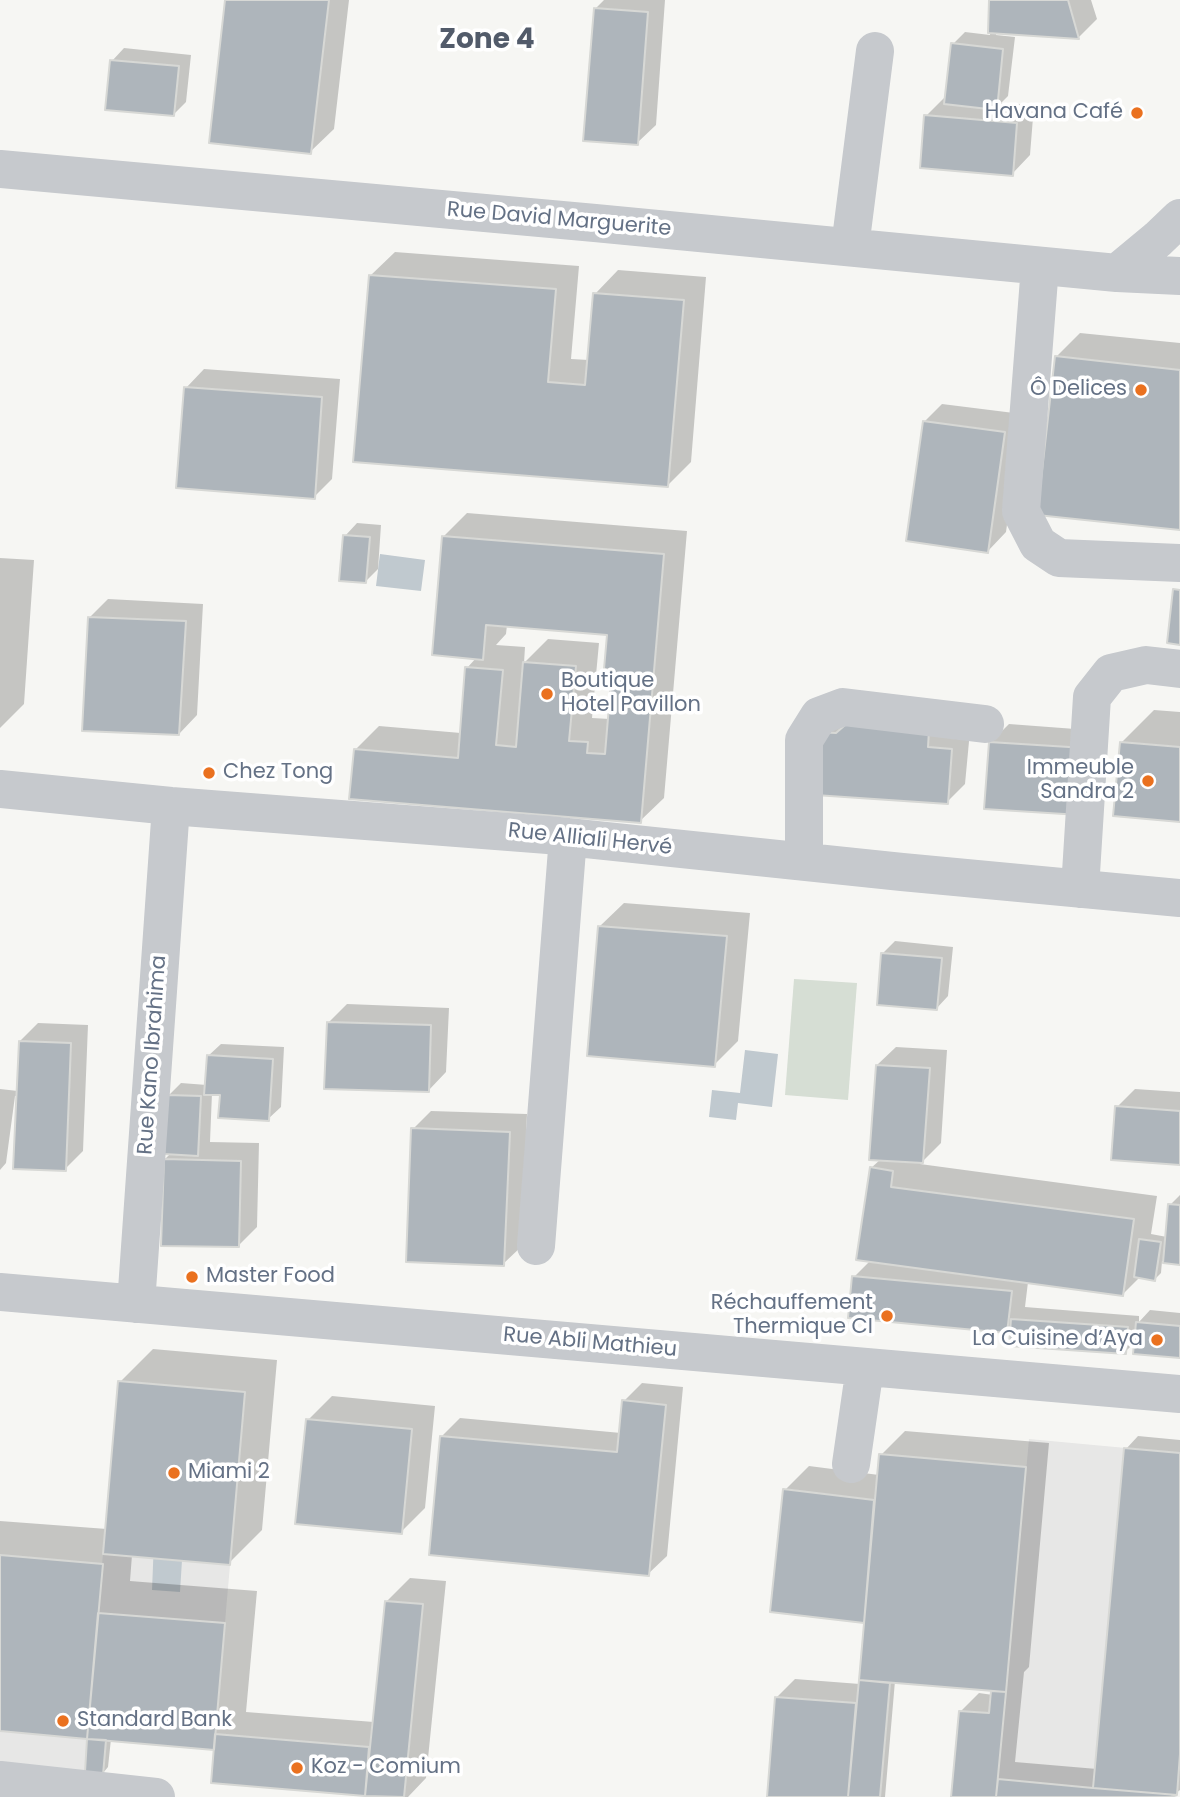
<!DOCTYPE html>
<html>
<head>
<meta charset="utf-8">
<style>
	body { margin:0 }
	canvas { display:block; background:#f6f6f3 }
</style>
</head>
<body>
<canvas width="1180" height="1797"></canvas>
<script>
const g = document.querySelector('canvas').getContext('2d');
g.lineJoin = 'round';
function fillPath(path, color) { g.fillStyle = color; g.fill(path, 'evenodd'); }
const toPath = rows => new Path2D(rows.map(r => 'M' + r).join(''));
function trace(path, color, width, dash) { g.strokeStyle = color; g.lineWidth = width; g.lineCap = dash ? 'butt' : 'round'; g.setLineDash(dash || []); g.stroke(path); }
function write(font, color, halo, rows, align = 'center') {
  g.font = font + ' Poppins,sans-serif'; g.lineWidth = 7; g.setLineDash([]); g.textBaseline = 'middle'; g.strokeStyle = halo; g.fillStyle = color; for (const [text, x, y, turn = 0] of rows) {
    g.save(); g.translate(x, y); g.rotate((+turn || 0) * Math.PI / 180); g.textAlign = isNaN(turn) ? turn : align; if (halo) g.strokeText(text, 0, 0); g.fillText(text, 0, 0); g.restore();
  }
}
fillPath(toPath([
	[1029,1439,1180,1453,1180,1754,1177,1795,1171,1797,996,1797],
	[103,1554,230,1565,214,1750,88,1739,85,1772,0,1764,0,1555,102,1564]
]), '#e7e7e6');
fillPath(toPath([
	[794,979,857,983,848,1100,785,1095]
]), '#d6ded4');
fillPath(toPath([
	[380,554,425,560,421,591,376,586],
	[745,1050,778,1054,772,1107,738,1103,736,1120,709,1117,712,1090,740,1093],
	[154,1541,183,1544,180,1592,152,1590]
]), '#c0c9cf');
fillPath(toPath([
	[227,0,349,0,334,129,310,152],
	[604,0,665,0,656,125,637,143,595,9],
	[991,0,1091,0,1097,19,1079,37,996,32,996,35,1015,37,1008,96,1001,103,1034,105,1030,155,1012,174,926,116,944,98,947,98,953,44,965,32,990,35],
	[124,48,191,55,186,102,174,114,112,61],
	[395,252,579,266,571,359,589,360,595,294,618,270,706,277,691,462,667,486,371,275],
	[1080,333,1180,343,1180,529,1056,357],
	[204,369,340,379,332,479,314,497,186,388],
	[942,404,1022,414,1006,532,988,551,924,422],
	[467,513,687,531,664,798,640,821,355,750,379,726,461,733,467,668,477,657,444,536],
	[507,625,609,633,614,668,610,719,592,718,599,643,548,639,524,663,525,647,496,645,506,634],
	[357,523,381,525,378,569,366,581,345,536],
	[0,558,34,560,24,704,0,728],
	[108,599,203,604,197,715,179,734,89,618],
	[1154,710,1180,712,1180,820,1121,743],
	[856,715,970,731,965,784,947,802,817,733],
	[1009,724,1102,731,1097,795,990,743],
	[624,903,750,913,738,1041,714,1065,600,926],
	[895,941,953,947,948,996,936,1009,883,953],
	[347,1004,449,1008,446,1072,428,1091,329,1022],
	[38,1023,88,1025,83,1151,65,1169,18,1096,15,1096,6,1163,0,1170,0,1089,18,1091,20,1041],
	[221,1044,284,1047,281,1107,268,1119,222,1094,212,1093,210,1142,259,1143,257,1227,238,1246,165,1159,172,1152,169,1095,181,1083,207,1085,208,1056],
	[896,1047,947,1050,941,1143,920,1164,1157,1196,1151,1234,1167,1237,1170,1205,1180,1195,1180,1263,1162,1261,1161,1273,1155,1279,1140,1277,1122,1295,1028,1282,1025,1307,1139,1316,1139,1322,1150,1310,1180,1313,1180,1356,1136,1341,1125,1352,1012,1325,1007,1331,854,1277,870,1261,871,1168,881,1159,877,1065],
	[1135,1089,1180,1092,1180,1163,1117,1107],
	[431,1111,527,1114,522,1246,503,1264,413,1129],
	[153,1349,277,1360,262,1530,229,1563,132,1555,130,1581,257,1591,246,1712,374,1722,386,1602,410,1578,446,1581,426,1778,408,1797,379,1797,366,1794,213,1782,216,1745,111,1739,108,1767,103,1773,89,1737,0,1730,0,1521,107,1529,120,1382],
	[642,1383,683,1387,667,1556,648,1574,442,1436,460,1418,621,1433,624,1401],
	[332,1396,435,1406,425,1508,401,1532,308,1420],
	[905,1431,1049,1443,1029,1667,1024,1672,1015,1762,1097,1769,1126,1449,1138,1436,1180,1440,1180,1790,1176,1793,1166,1797,953,1797,960,1712,979,1693,993,1695,995,1690,895,1681,885,1797,768,1797,777,1697,795,1679,860,1684,866,1622,772,1611,785,1490,809,1466,879,1475,881,1455]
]), '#0003');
const building = toPath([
	[225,0,329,0,311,154,209,143,225,0],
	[989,0,1068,0,1079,39,988,33,989,0],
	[594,8,648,12,638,145,583,141,594,8],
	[951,43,1003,49,997,110,944,104,951,43],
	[110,60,179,66,174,116,105,110,110,60],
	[924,115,1017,123,1013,176,920,168,924,115],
	[369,275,556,289,548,382,585,385,593,293,684,300,668,487,353,462,369,275],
	[1055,356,1180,370,1180,530,1037,515,1055,356],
	[184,387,322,397,315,499,176,488,184,387],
	[923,421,1005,432,988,553,906,541,923,421],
	[343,535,370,537,366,583,339,581,343,535],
	[442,536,664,554,641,823,349,799,354,749,458,758,465,667,503,670,496,745,516,747,523,662,576,666,569,741,588,742,587,753,605,754,612,670,604,669,607,635,486,625,483,660,432,655,442,536],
	[1173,589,1180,590,1180,645,1167,643,1173,589],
	[88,617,186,621,179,735,82,731,88,617],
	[852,719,929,730,928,747,952,749,948,804,815,795,815,732,836,733,852,719],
	[989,742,1085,748,1080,815,984,809,989,742],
	[1120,742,1180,747,1180,822,1113,816,1120,742],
	[598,926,727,936,715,1067,587,1056,598,926],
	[881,953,942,958,937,1010,877,1005,881,953],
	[327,1022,431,1025,429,1092,324,1089,327,1022],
	[19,1041,71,1043,66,1171,13,1169,19,1041],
	[207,1055,273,1059,269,1121,218,1118,220,1095,204,1095,207,1055],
	[876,1065,930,1068,923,1163,869,1160,876,1065],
	[167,1095,201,1096,198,1156,164,1154,167,1095],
	[1115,1106,1180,1111,1180,1165,1111,1160,1115,1106],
	[411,1128,510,1132,504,1266,406,1262,411,1128],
	[164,1159,241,1161,239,1247,161,1246,164,1159],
	[870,1167,893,1171,891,1187,1134,1219,1123,1296,856,1260,870,1167],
	[1168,1204,1180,1205,1180,1265,1163,1263,1168,1204],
	[1139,1239,1161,1242,1155,1281,1134,1277,1139,1239],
	[852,1276,1012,1291,1007,1333,848,1318,852,1276],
	[1011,1319,1128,1327,1126,1354,1009,1346,1011,1319],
	[1136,1322,1180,1326,1180,1358,1133,1354,1136,1322],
	[118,1381,245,1392,230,1565,103,1554,118,1381],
	[622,1400,666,1405,649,1576,429,1555,440,1436,617,1452,622,1400],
	[306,1419,412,1429,402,1534,295,1524,306,1419],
	[1124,1448,1180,1453,1180,1754,1177,1795,1093,1788,1124,1448],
	[879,1454,1026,1467,1006,1692,859,1680,879,1454],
	[783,1489,874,1500,864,1623,770,1612,783,1489],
	[0,1555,103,1564,87,1739,0,1731,0,1555],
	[385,1601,423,1604,404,1797,365,1796,385,1601],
	[98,1613,225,1623,214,1750,87,1739,98,1613],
	[859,1680,890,1683,880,1797,848,1797,859,1680],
	[991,1691,1006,1692,996,1797,951,1797,959,1711,989,1713,991,1691],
	[775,1697,856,1703,848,1797,767,1797,775,1697],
	[215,1734,369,1747,365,1796,211,1783,215,1734],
	[87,1739,106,1740,103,1775,85,1772,87,1739],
	[998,1779,1093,1788,1177,1795,1171,1797,996,1797,998,1779]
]);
fillPath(building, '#aeb5bb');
trace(building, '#d7d8d5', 2);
trace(toPath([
	[0,169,595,223,1117,273,1180,276],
	[850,247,875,51],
	[1040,266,1021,511,1038,544,1059,558,1180,563],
	[1117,273,1158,239,1180,218],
	[0,789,171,806,548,835,902,872,1180,898],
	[804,862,804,740,819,716,843,707,985,724],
	[1080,889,1092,697,1111,673,1146,665,1180,669],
	[536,1246,568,837],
	[0,1292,1180,1394],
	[136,1304,171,806],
	[851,1464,865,1367],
	[0,1780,156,1797]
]), '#c6c9cd', 38);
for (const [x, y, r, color] of [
	[1137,113,7,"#ea711f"],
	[1141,390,7,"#ea711f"],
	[547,694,7,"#ea711f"],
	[209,773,7,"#ea711f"],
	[1148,781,7,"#ea711f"],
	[192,1277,7,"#ea711f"],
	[887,1316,7,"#ea711f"],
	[1157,1340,7,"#ea711f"],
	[174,1473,7,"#ea711f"],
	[63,1721,7,"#ea711f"],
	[297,1768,7,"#ea711f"]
]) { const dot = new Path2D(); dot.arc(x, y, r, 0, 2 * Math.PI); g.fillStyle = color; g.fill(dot); trace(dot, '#fff', 2.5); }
write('21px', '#647185', '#fff', [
	["Havana Café",1123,113,"right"],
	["Ô Delices",1127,390,"right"],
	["Boutique",561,682],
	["Hotel Pavillon",561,706],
	["Immeuble",1134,769,"right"],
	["Sandra 2",1134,793,"right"],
	["Chez Tong",223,773],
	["Master Food",206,1277],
	["Réchauffement",873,1304,"right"],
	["Thermique CI",873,1328,"right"],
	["La Cuisine d’Aya",1143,1340,"right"],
	["Miami 2",188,1473],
	["Standard Bank",77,1721],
	["Koz - Comium",311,1768]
], 'left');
write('21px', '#647185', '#fff', [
	["Rue David Marguerite",559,220,5],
	["Rue Alliali Hervé",590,840,6],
	["Rue Kano Ibrahima",153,1055,-86],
	["Rue Abli Mathieu",590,1343,5]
]);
write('bold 28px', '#525b6a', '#fff', [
	["Zone 4",487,41]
]);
</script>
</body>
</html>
